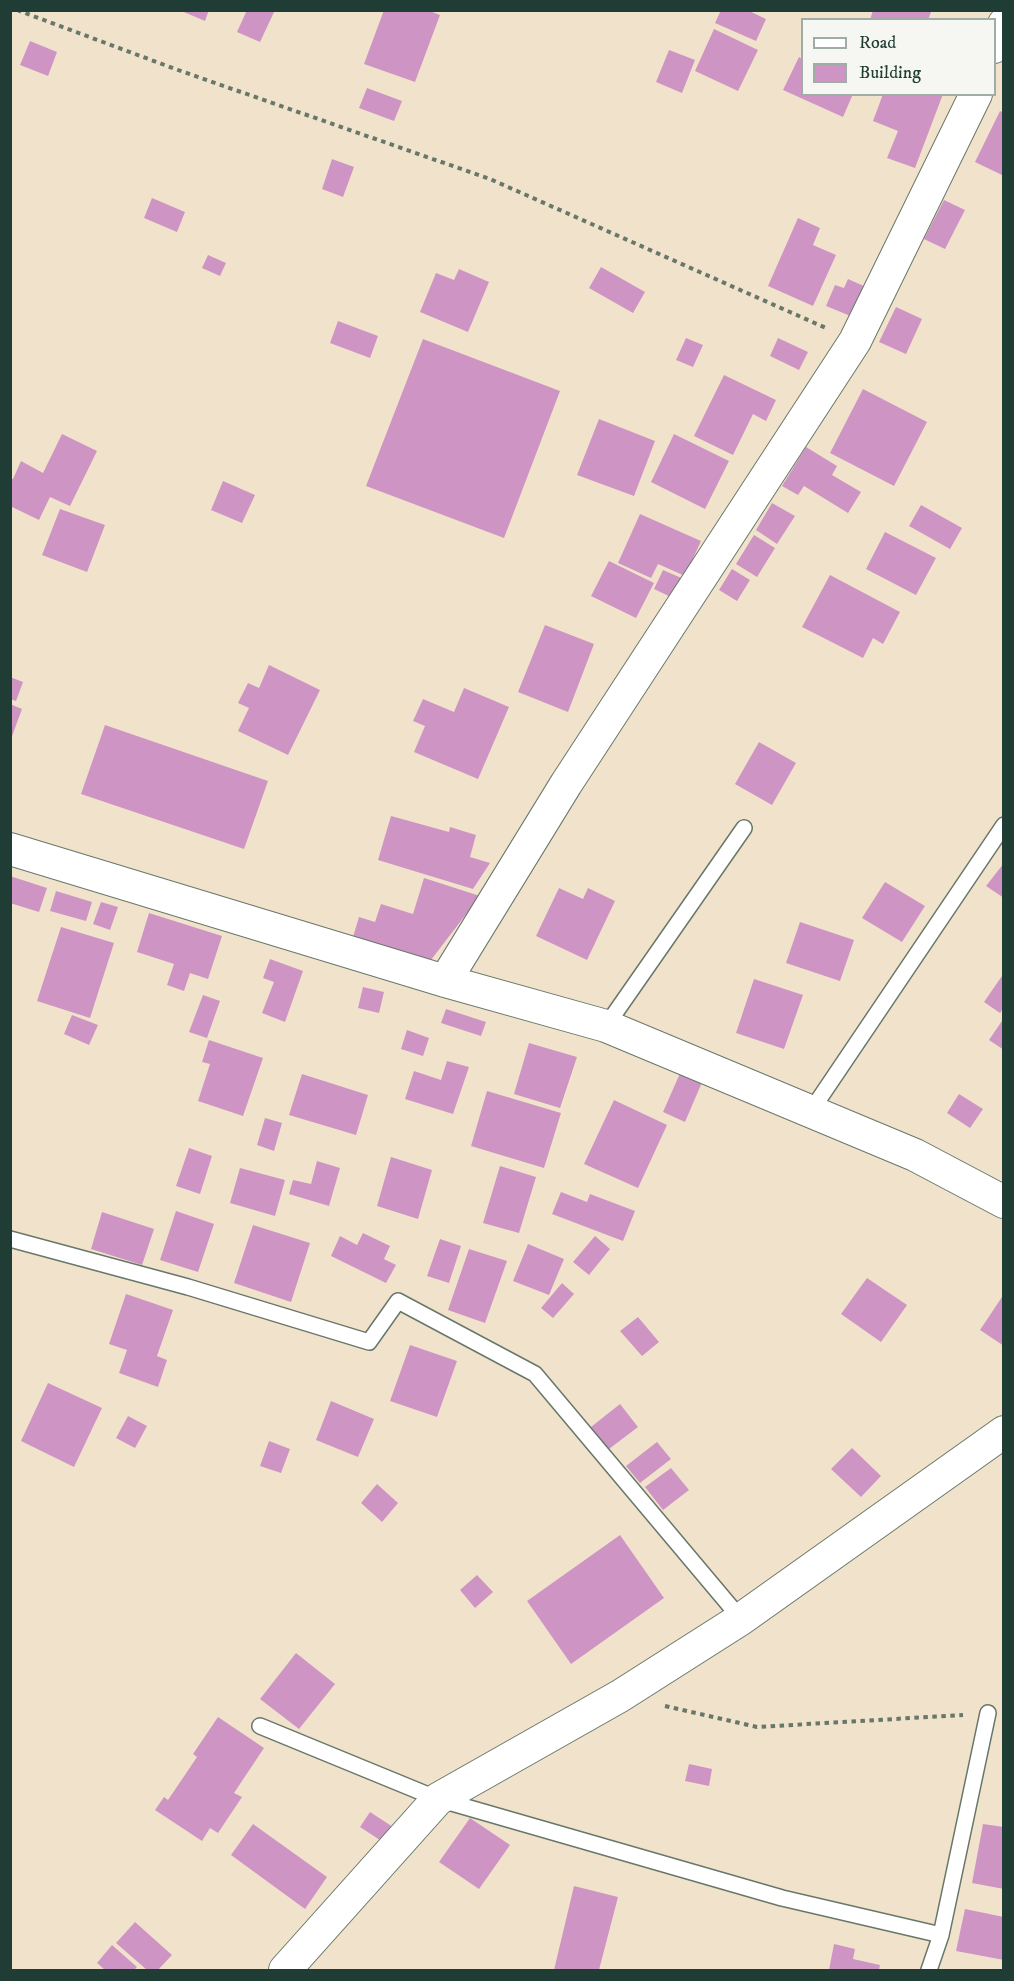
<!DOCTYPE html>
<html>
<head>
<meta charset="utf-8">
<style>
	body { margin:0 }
	#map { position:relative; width:1014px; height:1981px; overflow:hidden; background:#f1e3cb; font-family:"IM FELL DW Pica",serif }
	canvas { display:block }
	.frame { position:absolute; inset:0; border:12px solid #1f3d34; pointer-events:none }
	.legend { position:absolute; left:801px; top:18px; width:195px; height:78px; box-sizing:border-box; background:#f6f6f2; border:2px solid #a0aca6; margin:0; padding:8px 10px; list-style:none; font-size:18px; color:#1f3d34 }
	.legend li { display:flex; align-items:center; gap:12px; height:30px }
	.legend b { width:30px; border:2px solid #a0aca6 }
</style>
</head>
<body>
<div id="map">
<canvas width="1014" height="1981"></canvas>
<div class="frame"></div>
<ul class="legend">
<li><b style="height:8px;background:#fff"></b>Road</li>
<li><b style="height:16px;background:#ce95c4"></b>Building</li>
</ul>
</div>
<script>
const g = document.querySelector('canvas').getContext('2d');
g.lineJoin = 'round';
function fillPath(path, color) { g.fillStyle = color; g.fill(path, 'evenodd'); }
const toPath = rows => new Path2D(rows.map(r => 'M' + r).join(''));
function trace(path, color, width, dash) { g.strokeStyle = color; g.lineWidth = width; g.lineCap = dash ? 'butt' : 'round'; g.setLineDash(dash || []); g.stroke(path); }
fillPath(toPath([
	[179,10,209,10,205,21],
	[247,10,275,10,260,42,237,32],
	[384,10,427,10,440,15,415,82,364,64],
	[721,10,747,10,766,19,756,41,715,23],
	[873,10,928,10,931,12,928,20,870,20],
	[714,29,758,50,738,91,695,71],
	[30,41,57,52,48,76,20,65],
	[669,50,695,60,682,93,656,82],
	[799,57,802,59,802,94,853,94,843,117,783,90],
	[367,88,402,101,394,121,359,108],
	[883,94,943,94,915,168,887,158,898,131,873,121],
	[1000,111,1004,113,1004,176,975,162],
	[332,159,354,167,343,197,322,189],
	[152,198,185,212,177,232,144,218],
	[944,200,965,210,945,249,924,239],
	[798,218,820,228,813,245,836,255,813,306,768,286],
	[208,255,226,263,220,276,202,268],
	[601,267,645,292,633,313,589,288],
	[459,269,489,282,468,332,420,312,436,273,454,280],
	[848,279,866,287,853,317,826,306,835,285,844,288],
	[896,307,922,319,906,354,879,342],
	[338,321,378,336,370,358,330,343],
	[686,338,703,345,693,367,676,360],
	[778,338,808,352,799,370,770,356],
	[423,339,560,391,504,538,366,486],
	[724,375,776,400,766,421,753,414,733,455,694,436],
	[863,389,927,422,894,486,830,453],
	[599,419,655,441,634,496,577,475],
	[62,434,97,451,70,506,50,497,39,520,10,506,10,478,13,479,21,461,43,473],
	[674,434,729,461,705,509,651,482],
	[806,447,837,466,832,475,861,492,848,513,804,486,798,495,782,486],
	[223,481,255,495,242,523,211,510],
	[772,503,795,516,777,544,756,530],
	[921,505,962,528,950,549,909,526],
	[60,509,105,525,87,572,42,555],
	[640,514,701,541,685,576,658,564,651,578,618,563],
	[885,532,936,558,916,595,866,569],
	[754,535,775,548,757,577,736,564],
	[609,561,654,583,636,618,591,596],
	[732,569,750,580,737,601,719,590],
	[663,570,686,580,677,600,654,589],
	[830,575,900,612,883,644,873,638,863,658,802,627],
	[545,625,594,644,568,712,518,692],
	[269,665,320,690,288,755,238,731,249,708,238,703,248,683,259,688],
	[10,677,23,682,16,701,10,699],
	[464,688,509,707,478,779,414,752,425,726,413,721,423,699,454,712],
	[10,704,22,709,11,739,10,739],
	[105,725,268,781,244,849,81,794],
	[759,742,796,763,772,805,735,784],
	[391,816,449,832,450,827,476,835,470,857,490,863,473,889,378,860],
	[1004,863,1004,898,986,886],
	[10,876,47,888,39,912,10,903],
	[424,878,480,896,431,960,353,937,359,917,375,922,381,904,413,914],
	[885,882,925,906,902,942,862,918],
	[559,888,583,899,588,888,615,901,587,960,536,936],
	[56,891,92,902,86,921,50,911],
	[101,902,118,907,110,930,93,924],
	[149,913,222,936,208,979,190,973,184,991,167,985,174,964,137,952],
	[800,922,854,940,840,981,786,963],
	[61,927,114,943,90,1018,37,1001],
	[270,959,303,971,285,1022,262,1013,274,982,263,978],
	[1004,973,1004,1007,1000,1013,984,1002],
	[754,979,803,995,784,1049,736,1033],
	[363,987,384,992,379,1013,358,1008],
	[203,995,220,1001,207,1038,189,1032],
	[446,1009,486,1022,481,1036,441,1023],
	[72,1015,98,1025,89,1045,64,1034],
	[1004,1018,1004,1050,989,1040],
	[407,1030,429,1038,423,1056,401,1049],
	[209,1040,263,1058,243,1116,198,1101,210,1064,202,1062],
	[529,1043,577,1057,560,1108,514,1094],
	[447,1061,469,1067,453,1114,405,1099,414,1071,441,1080],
	[681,1071,703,1080,685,1122,663,1112],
	[302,1074,368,1095,356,1135,289,1115],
	[487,1091,561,1113,544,1168,471,1146],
	[959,1094,983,1109,970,1128,947,1113],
	[614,1100,667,1125,638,1188,584,1164],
	[265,1118,282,1123,274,1151,257,1145],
	[189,1148,212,1156,200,1194,176,1186],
	[391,1157,432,1170,418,1219,377,1206],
	[317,1161,340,1168,329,1206,289,1194,293,1180,311,1184],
	[500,1166,536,1177,519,1233,483,1223],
	[240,1168,285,1180,275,1216,230,1203],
	[561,1192,587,1202,590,1194,635,1211,623,1241,552,1214],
	[176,1211,214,1224,198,1272,160,1260],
	[102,1212,154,1229,142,1265,91,1249],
	[253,1225,310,1243,291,1302,234,1283],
	[363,1233,390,1246,384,1259,396,1265,386,1283,331,1256,340,1236,357,1245],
	[595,1236,610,1249,589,1275,573,1262],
	[440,1239,461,1246,449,1283,427,1276],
	[528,1244,564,1259,549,1295,513,1281],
	[469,1249,507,1261,485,1323,448,1310],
	[867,1278,907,1305,881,1342,841,1314],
	[562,1283,574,1294,553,1318,541,1308],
	[126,1294,173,1310,157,1356,167,1360,158,1387,119,1373,127,1350,109,1344],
	[1004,1294,1004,1346,980,1330],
	[638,1317,659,1342,642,1356,620,1331],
	[410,1345,457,1361,437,1417,390,1401],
	[48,1383,102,1408,74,1467,21,1441],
	[331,1401,374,1419,358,1457,316,1440],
	[620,1404,638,1427,609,1449,591,1427],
	[128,1416,147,1426,135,1448,116,1438],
	[269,1441,290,1449,281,1473,260,1466],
	[657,1442,671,1459,640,1483,626,1466],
	[852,1448,881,1476,861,1497,831,1469],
	[671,1468,689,1490,663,1510,645,1487],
	[377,1484,398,1503,382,1522,361,1503],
	[620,1535,664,1598,571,1664,527,1601],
	[477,1575,493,1592,475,1608,460,1590],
	[296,1653,335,1684,299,1729,260,1699],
	[218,1717,264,1748,234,1793,242,1797,218,1833,210,1828,202,1841,155,1810,164,1797,168,1800,197,1757,193,1754],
	[689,1764,712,1769,709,1786,685,1781],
	[370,1812,393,1827,383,1842,360,1827],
	[470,1818,510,1845,479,1889,439,1862],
	[253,1824,327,1877,305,1909,231,1855],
	[983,1824,1004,1827,1004,1889,972,1883],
	[574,1886,618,1897,599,1970,554,1970],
	[965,1909,1004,1917,1004,1960,956,1951],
	[135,1922,172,1955,158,1970,147,1970,116,1943],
	[834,1944,855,1949,853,1959,880,1965,879,1970,829,1970],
	[112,1945,137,1967,134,1970,105,1970,97,1963]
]), '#ce95c4');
const lane = toPath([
	[606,1026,744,828],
	[811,1111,1004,825],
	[10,1239,188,1287,369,1342,398,1301,535,1374,741,1619],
	[260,1726,438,1799,782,1898,941,1935],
	[929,1970,941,1935,988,1713]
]);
const street = toPath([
	[994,47,1004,24],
	[10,849,445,981,606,1026,915,1155,1004,1202],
	[445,981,566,784,855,341,976,94],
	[285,1970,438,1799,620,1696,741,1619,1004,1432]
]);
trace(lane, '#687769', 18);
trace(street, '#687769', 34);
trace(toPath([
	[17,10,178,70,490,179,826,328],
	[665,1706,757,1727,963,1715]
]), '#687769', 4, [4.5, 4.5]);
trace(lane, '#fff', 15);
trace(street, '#fff', 32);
</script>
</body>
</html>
